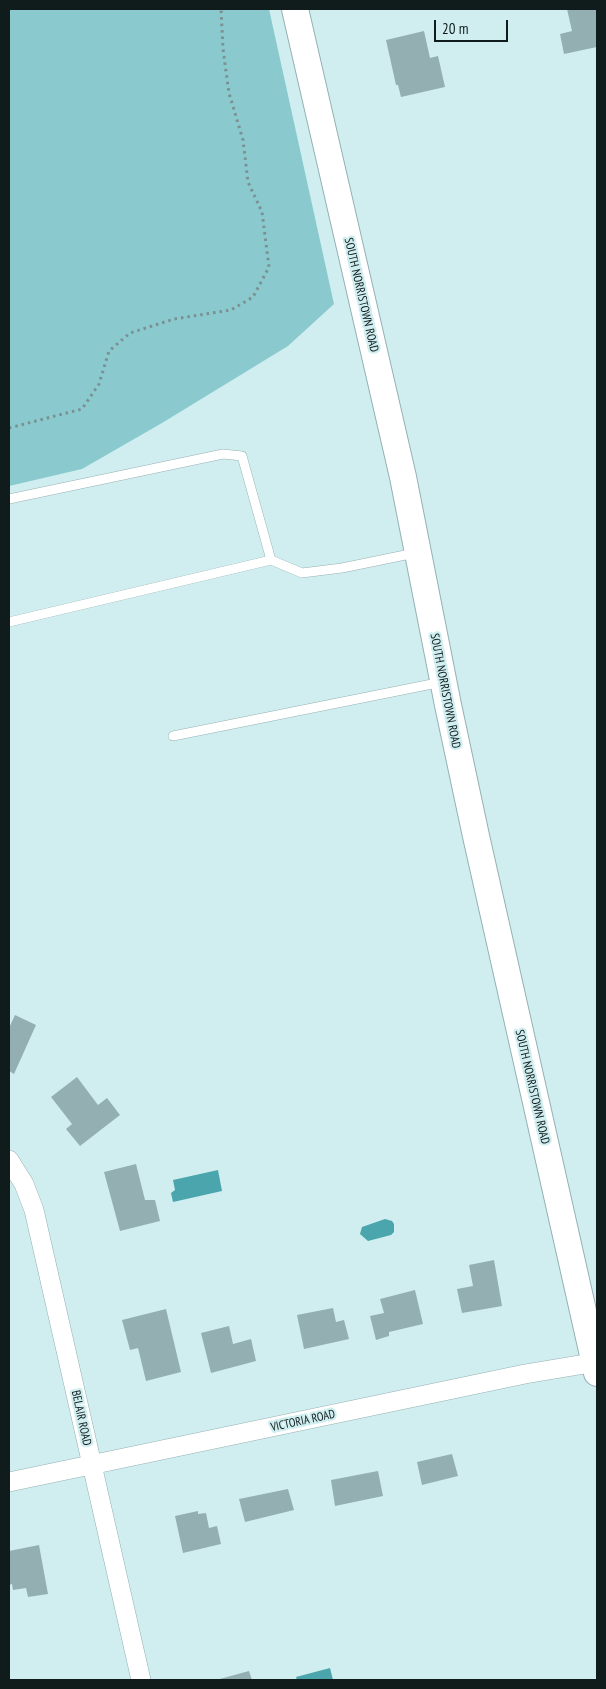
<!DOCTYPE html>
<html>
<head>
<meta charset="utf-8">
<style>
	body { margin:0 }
	#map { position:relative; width:606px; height:1689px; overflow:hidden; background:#d0eef0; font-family:"PT Sans Narrow",sans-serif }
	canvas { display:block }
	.frame { position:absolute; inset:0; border:10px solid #101b1c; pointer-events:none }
	.scale { position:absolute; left:434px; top:20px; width:74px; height:22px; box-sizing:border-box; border:2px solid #101b1c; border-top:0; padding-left:6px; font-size:15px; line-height:18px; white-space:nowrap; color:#101b1c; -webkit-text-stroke:4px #d0eef0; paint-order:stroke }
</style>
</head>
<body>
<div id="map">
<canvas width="606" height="1689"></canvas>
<div class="frame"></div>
<div class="scale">20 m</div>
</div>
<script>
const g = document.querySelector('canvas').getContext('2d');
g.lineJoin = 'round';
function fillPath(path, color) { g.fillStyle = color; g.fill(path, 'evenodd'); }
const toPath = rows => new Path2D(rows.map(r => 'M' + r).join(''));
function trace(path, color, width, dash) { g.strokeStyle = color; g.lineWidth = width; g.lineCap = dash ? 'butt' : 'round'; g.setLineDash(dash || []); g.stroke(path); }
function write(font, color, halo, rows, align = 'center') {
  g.font = font + ' "PT Sans Narrow",sans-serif'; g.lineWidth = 4.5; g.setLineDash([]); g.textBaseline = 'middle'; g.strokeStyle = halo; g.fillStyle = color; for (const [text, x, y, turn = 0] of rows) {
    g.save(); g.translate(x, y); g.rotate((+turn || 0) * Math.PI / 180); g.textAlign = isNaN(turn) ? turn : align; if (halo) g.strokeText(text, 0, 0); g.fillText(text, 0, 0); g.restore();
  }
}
fillPath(toPath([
	[9,9,269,9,334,304,288,346,162,423,82,469,9,486]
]), '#8acacf');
fillPath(toPath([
	[218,1170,222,1191,173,1202,171,1193,175,1190,173,1180],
	[385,1219,392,1221,394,1224,394,1232,391,1235,368,1241,360,1234,362,1227],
	[330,1668,333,1680,297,1680,296,1677]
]), '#4aa5ac');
fillPath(toPath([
	[567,9,596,9,597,16,597,47,564,54,560,34,572,31],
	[424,31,430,58,438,56,445,87,401,97,398,85,396,85,386,40],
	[15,1015,36,1025,14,1074,9,1071,9,1028],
	[77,1077,98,1105,107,1098,120,1115,80,1146,66,1129,72,1124,51,1097],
	[136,1164,145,1200,155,1200,160,1221,120,1231,104,1172],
	[494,1260,502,1306,462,1313,457,1289,473,1286,469,1265],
	[415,1290,423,1324,389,1332,389,1336,376,1340,370,1316,384,1313,380,1299],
	[333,1308,336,1322,344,1320,349,1339,304,1349,297,1315],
	[166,1309,181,1372,146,1381,138,1348,130,1350,122,1320],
	[229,1326,233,1344,251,1339,256,1361,211,1373,201,1333],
	[452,1454,458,1476,422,1485,417,1462],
	[378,1471,383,1496,335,1506,331,1480],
	[288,1489,294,1510,245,1522,239,1499],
	[198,1511,198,1514,206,1513,209,1528,217,1526,221,1544,183,1553,175,1516],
	[39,1545,48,1594,28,1597,26,1588,13,1590,12,1584,9,1585,9,1551],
	[249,1671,252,1680,216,1680]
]), '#93afb1');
const lane = toPath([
	[9,499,223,454,242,456,271,560],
	[9,622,271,560,302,573,342,568,415,553],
	[173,736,442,682]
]);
const street = toPath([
	[9,1160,24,1184,34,1210,141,1680],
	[9,1482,525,1374,597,1362]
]);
const secondary = toPath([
	[295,9,403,477,448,705,476,836,597,1373]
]);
trace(lane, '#95b1b3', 10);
trace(street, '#95b1b3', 20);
trace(secondary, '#95b1b3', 28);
trace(toPath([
	[9,428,82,409,99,384,109,351,130,333,174,319,231,310,253,297,269,267,262,212,248,182,243,140,229,93,223,49,221,9]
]), '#7a9091', 3, [2.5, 4]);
trace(lane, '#fff', 9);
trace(street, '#fff', 19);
trace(secondary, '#fff', 26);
write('12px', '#101b1c', '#d0eef0', [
	["SOUTH NORRISTOWN ROAD",361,295,77],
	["SOUTH NORRISTOWN ROAD",445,691,79],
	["SOUTH NORRISTOWN ROAD",532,1087,77],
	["BELAIR ROAD",81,1418,78],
	["VICTORIA ROAD",303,1421,-12]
]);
</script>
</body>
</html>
